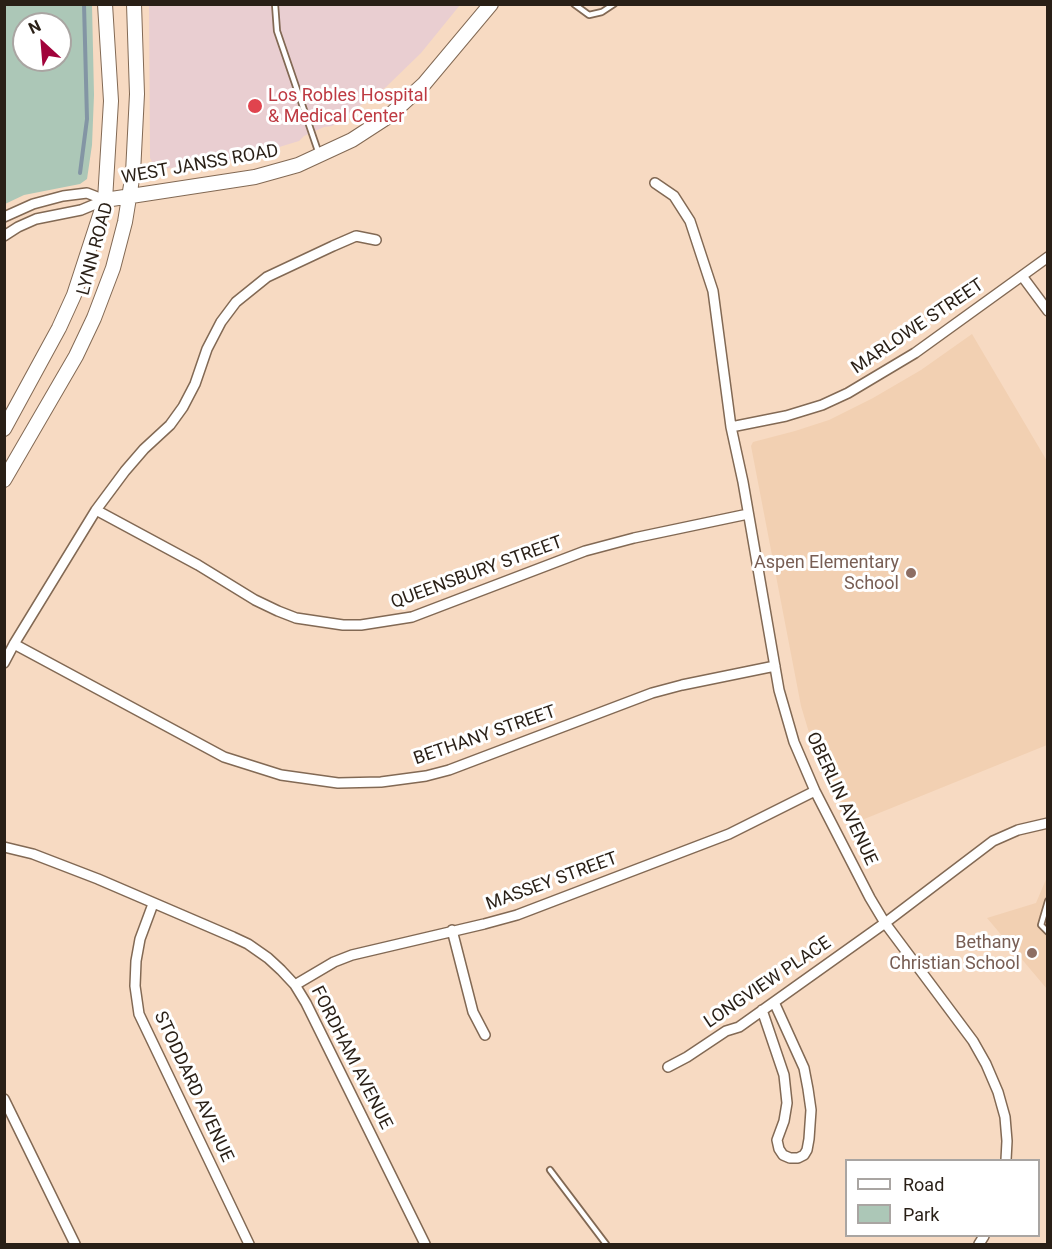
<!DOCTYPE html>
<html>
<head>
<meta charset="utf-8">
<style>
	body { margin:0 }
	#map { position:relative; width:1052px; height:1249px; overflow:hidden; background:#f7dac2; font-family:Roboto,sans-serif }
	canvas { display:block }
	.frame { position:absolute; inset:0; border:6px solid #291f16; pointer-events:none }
	.legend { position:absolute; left:845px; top:1159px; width:195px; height:78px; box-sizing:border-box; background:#fff; border:2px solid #a9a5a2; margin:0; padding:8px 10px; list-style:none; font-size:18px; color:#291f16 }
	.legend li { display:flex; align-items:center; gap:12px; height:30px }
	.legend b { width:30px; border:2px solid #a9a5a2 }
	.north { position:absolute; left:12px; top:12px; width:60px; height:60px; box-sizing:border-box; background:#fff; border:2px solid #a9a5a2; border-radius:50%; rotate:334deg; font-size:16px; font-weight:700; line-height:24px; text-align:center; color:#291f16 }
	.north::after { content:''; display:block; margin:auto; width:21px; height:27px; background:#a1033b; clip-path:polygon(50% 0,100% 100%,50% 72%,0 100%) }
</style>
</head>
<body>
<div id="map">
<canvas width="1052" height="1249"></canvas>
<div class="frame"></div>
<ul class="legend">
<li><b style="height:8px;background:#fff"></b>Road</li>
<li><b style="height:16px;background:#acc7b7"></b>Park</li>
</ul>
<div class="north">N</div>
</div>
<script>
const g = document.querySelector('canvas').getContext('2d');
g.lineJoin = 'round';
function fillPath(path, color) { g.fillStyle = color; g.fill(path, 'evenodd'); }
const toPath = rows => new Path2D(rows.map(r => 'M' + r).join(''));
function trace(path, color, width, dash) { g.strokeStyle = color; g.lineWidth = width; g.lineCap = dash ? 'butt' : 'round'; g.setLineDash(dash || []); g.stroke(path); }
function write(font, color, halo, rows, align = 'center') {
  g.font = font + ' Roboto,sans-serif'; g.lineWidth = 6; g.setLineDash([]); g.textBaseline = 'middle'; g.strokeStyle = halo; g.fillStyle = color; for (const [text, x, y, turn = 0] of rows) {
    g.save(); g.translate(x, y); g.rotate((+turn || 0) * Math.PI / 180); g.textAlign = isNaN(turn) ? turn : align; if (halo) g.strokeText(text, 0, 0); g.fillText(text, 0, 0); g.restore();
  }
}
fillPath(toPath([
	[972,334,1047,461,1047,745,852,824,810,736,801,706,751,446,753,442,795,431,829,420,873,398,921,370],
	[1047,877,1047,989,987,918,1036,903]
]), '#f2d0b2');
fillPath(toPath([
	[149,5,460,5,421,53,386,87,332,126,324,127,304,136,299,141,263,152,229,161,162,169,154,166,150,158]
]), '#e9ced1');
fillPath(toPath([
	[5,4,92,5,94,95,92,145,87,179,80,184,24,195,5,204],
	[24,24,60,24,60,60,24,60]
]), '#acc7b7');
trace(toPath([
	[80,173,87,119,84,4]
]), '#8395a4', 4);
const service = toPath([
	[275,4,277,31,319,154],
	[574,4,589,15,602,12,614,4],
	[1048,901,1041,925,1048,932],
	[550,1170,606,1244]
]);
const minor = toPath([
	[655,183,674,196,690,221,713,291,731,427,743,482,779,690,794,742,815,791,870,898,885,923,973,1041,986,1064,998,1092,1005,1117,1007,1141,1006,1160],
	[4,217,33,204,63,196,87,193,105,200],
	[4,236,18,227,36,219,81,210,105,200],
	[1022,276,1048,311],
	[731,427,786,416,822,405,848,393,915,353,1048,257],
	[96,510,198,565,255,600,278,611,296,618,343,625,361,625,412,617,585,551,634,538,748,514],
	[14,644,224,757,281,775,338,783,381,782,426,776,449,770,652,693,682,685,775,666],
	[4,663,14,644,96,510,125,471,144,449,170,425,183,407,195,384,207,349,221,322,236,302,267,277,333,246,356,236,376,240],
	[4,847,33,854,98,879,233,937,248,944,268,958,281,970,295,985,306,1003,425,1244],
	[153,904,140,939,136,961,135,986,139,1014,249,1244],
	[452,930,473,1012,485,1035],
	[295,985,334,962,352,955,484,924,517,915,729,834,815,791],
	[762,1010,784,1075,787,1103,784,1121,777,1140,779,1149,783,1155,790,1158,798,1158,804,1155,807,1150,809,1139,811,1110,808,1089,804,1068,774,1002],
	[668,1067,687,1057,726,1031,739,1027,885,923,993,841,1018,830,1048,823],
	[4,1099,75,1244],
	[979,1244,984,1236]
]);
const secondary = toPath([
	[105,200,255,177,298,165,352,140,389,116,424,84,491,4],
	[4,429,59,328,74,295,105,200,111,101,105,4],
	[4,480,76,356,94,318,113,268,125,222,133,173,137,94,134,4]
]);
trace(service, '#826954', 8);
trace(minor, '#826954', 12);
trace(secondary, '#826954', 16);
trace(service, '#fff', 4.5);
trace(minor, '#fff', 9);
trace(secondary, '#fff', 14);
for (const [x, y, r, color] of [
	[255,106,8,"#e0444e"],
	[911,573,6,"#8d6e63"],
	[1032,953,6,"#8d6e63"]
]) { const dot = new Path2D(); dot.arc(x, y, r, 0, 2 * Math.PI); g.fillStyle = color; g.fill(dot); trace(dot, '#fff', 2); }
write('18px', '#be3a42', '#fff', [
	["Los Robles Hospital",268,96],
	["& Medical Center",268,117]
], 'left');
write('18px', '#291f16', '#fff', [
	["WEST JANSS ROAD",200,165,-10],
	["LYNN ROAD",96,249,-75],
	["MARLOWE STREET",918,327,-34],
	["QUEENSBURY STREET",477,573,-20],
	["BETHANY STREET",485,736,-19],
	["OBERLIN AVENUE",841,799,65],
	["MASSEY STREET",552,882,-20],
	["LONGVIEW PLACE",768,983,-34],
	["FORDHAM AVENUE",351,1058,63],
	["STODDARD AVENUE",193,1087,65]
]);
write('18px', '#785e54', '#fff', [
	["Aspen Elementary",899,563],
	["School",899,584],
	["Bethany",1020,943],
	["Christian School",1020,964]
], 'right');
</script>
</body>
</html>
